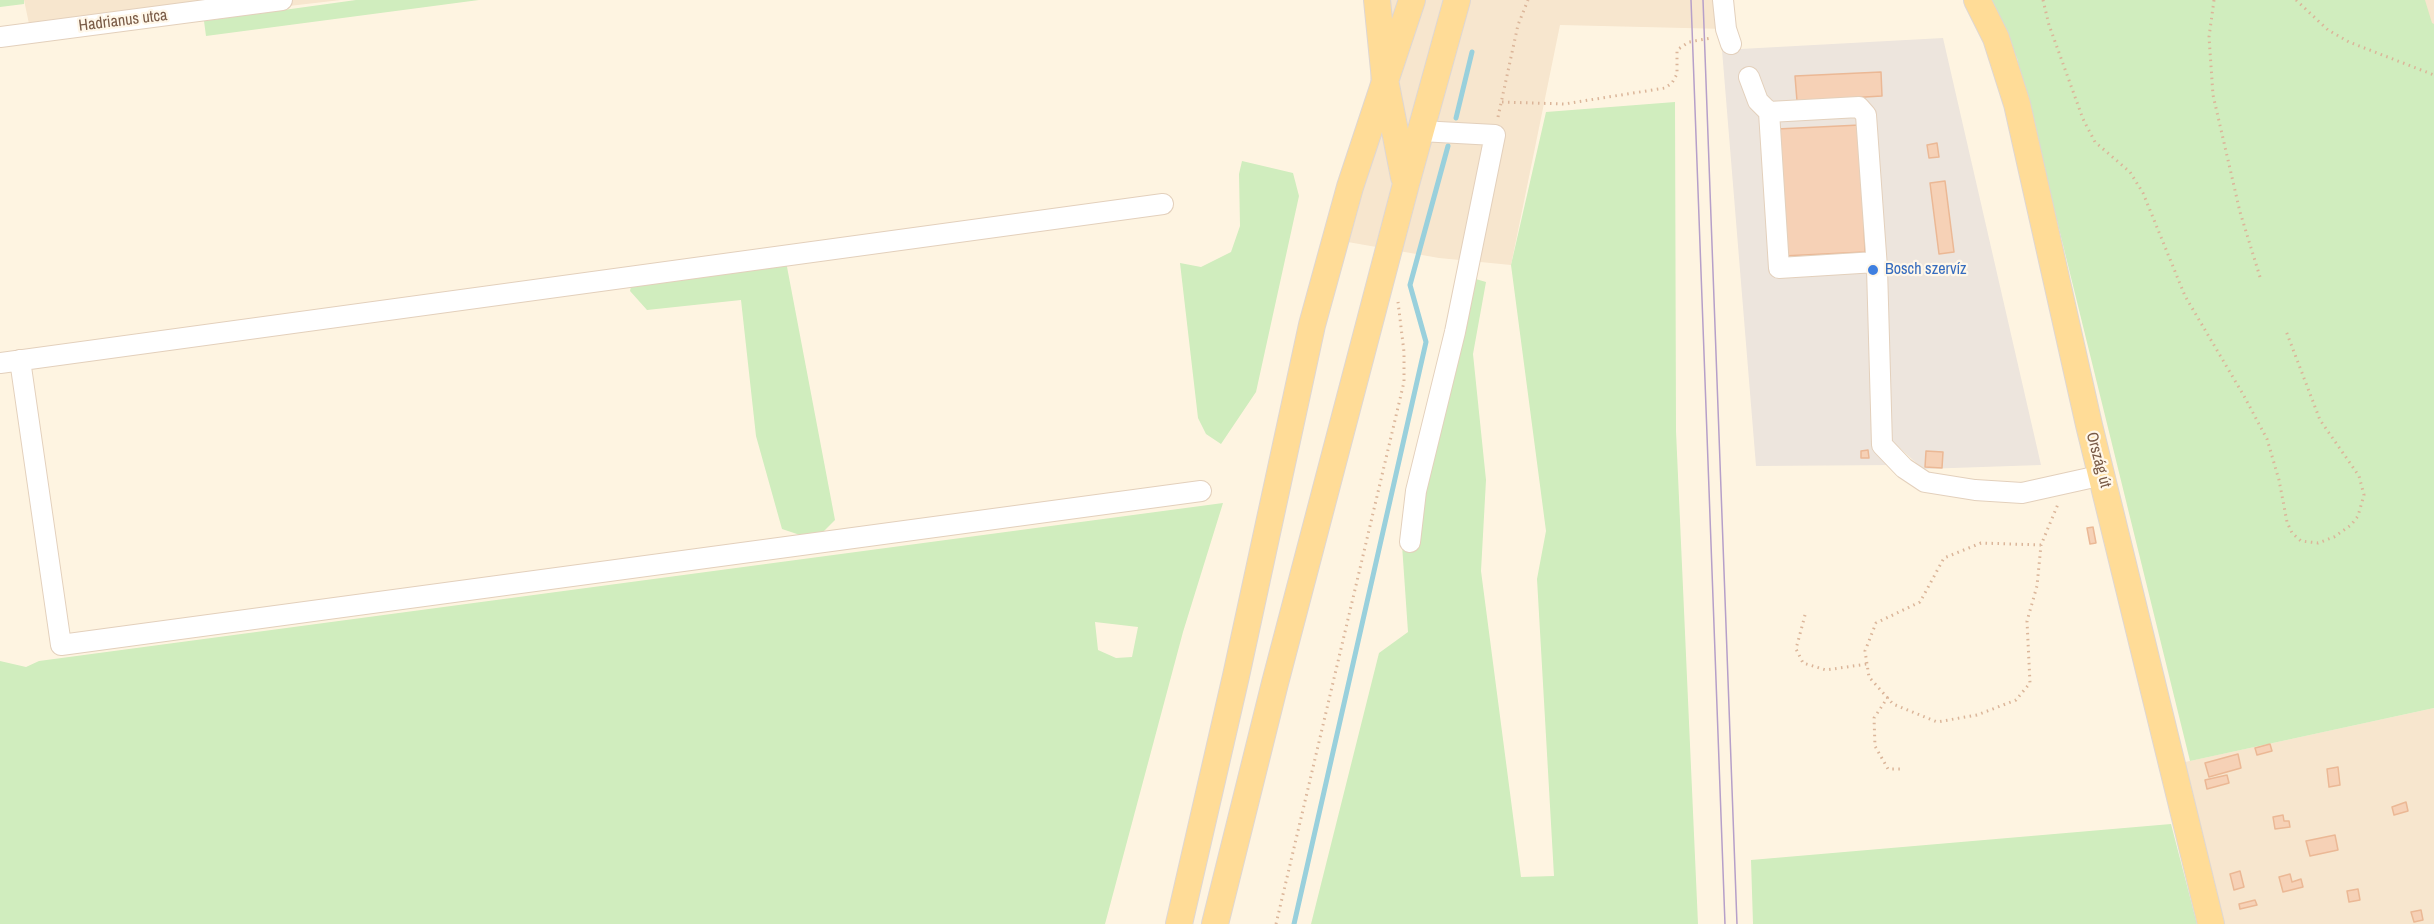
<!DOCTYPE html>
<html>
<head>
<meta charset="utf-8">
<style>
	body { margin:0 }
	canvas { display:block; background:#fef4e1 }
</style>
</head>
<body>
<canvas width="2434" height="924"></canvas>
<script>
const g = document.querySelector('canvas').getContext('2d');
g.lineJoin = 'round';
function fillPath(path, color) { g.fillStyle = color; g.fill(path, 'evenodd'); }
const toPath = rows => new Path2D(rows.map(r => 'M' + r).join(''));
function trace(path, color, width, dash) { g.strokeStyle = color; g.lineWidth = width; g.lineCap = dash ? 'butt' : 'round'; g.setLineDash(dash || []); g.stroke(path); }
function write(font, color, halo, rows, align = 'center') {
  g.font = font + ' "Archivo Narrow",sans-serif'; g.lineWidth = 4.5; g.setLineDash([]); g.textBaseline = 'middle'; g.strokeStyle = halo; g.fillStyle = color; for (const [text, x, y, turn = 0] of rows) {
    g.save(); g.translate(x, y); g.rotate((+turn || 0) * Math.PI / 180); g.textAlign = isNaN(turn) ? turn : align; if (halo) g.strokeText(text, 0, 0); g.fillText(text, 0, 0); g.restore();
  }
}
fillPath(toPath([
	[24,0,341,0,202,16,33,43],
	[1371,0,1723,0,1726,29,1560,25,1511,265,1439,258,1325,238,1369,98,1373,25],
	[2397,0,2434,0,2434,24,2432,24],
	[2434,708,2434,924,2197,924,2162,767]
]), '#f7e6ce');
fillPath(toPath([
	[1943,38,2041,465,1923,469,1893,442,1875,442,1896,465,1756,466,1722,50]
]), '#ede5dd');
fillPath(toPath([
	[0,0,24,0,24,4,0,7],
	[356,0,479,0,206,36,204,21],
	[1987,0,2425,0,2432,23,2434,24,2434,708,2190,761,2017,58],
	[1675,102,1676,431,1698,924,1311,924,1379,653,1408,632,1402,545,1469,277,1486,282,1473,354,1486,480,1481,571,1521,877,1554,876,1537,579,1546,531,1511,265,1546,112],
	[1242,161,1293,173,1299,196,1256,392,1221,444,1206,434,1198,418,1180,263,1201,267,1231,252,1240,226,1239,174],
	[784,251,835,520,815,540,782,529,756,436,741,300,647,310,630,291,635,269],
	[1223,503,1183,632,1105,924,0,924,0,661,26,667,39,661],
	[1095,622,1138,627,1132,657,1116,658,1098,650],
	[2171,824,2197,924,1753,924,1751,860]
]), '#d0edbe');
trace(toPath([
	[1456,118,1472,52],
	[1294,924,1426,342,1410,285,1448,146]
]), '#99d0dc', 5);
const building = toPath([
	[1881,72,1882,96,1797,101,1795,76,1881,72],
	[1860,125,1865,252,1783,256,1777,129,1860,125],
	[1937,143,1939,157,1929,158,1927,145,1937,143],
	[1945,181,1954,252,1939,254,1930,183,1945,181],
	[1868,450,1869,458,1861,458,1861,451,1868,450],
	[1926,451,1943,452,1942,468,1925,467,1926,451],
	[2093,527,2096,543,2090,544,2087,528,2093,527],
	[2270,744,2272,751,2257,755,2255,748,2270,744],
	[2238,754,2241,768,2209,777,2205,763,2238,754],
	[2338,767,2340,785,2329,787,2327,769,2338,767],
	[2227,775,2229,783,2207,789,2205,780,2227,775],
	[2406,802,2408,811,2394,815,2392,807,2406,802],
	[2283,815,2284,821,2289,821,2290,827,2275,829,2273,817,2283,815],
	[2335,835,2338,850,2310,856,2306,841,2335,835],
	[2240,871,2244,887,2234,890,2230,874,2240,871],
	[2290,874,2292,882,2301,879,2303,887,2283,892,2279,877,2290,874],
	[2358,889,2360,900,2349,902,2347,891,2358,889],
	[2255,900,2257,905,2240,909,2239,904,2255,900],
	[2421,910,2423,920,2414,922,2411,912,2421,910]
]);
fillPath(building, '#f6d1b6');
trace(building, '#ebb895', 1.5);
const minor = toPath([
	[1723,0,1726,29,1731,44],
	[0,37,282,0],
	[1749,77,1758,101,1769,112,1859,107,1866,115,1877,268,1882,445,1904,468,1925,482,1975,490,2022,493,2103,475],
	[1769,112,1779,268,1876,262],
	[20,360,61,645,1201,491],
	[0,363,1163,204],
	[1410,542,1416,491,1455,332,1495,135,1420,131]
]);
const major = toPath([
	[1377,0,1385,80,1404,177],
	[1977,0,1996,38,2017,104,2089,425,2211,924],
	[1179,924,1236,676,1312,325,1350,187,1412,0],
	[1215,924,1275,683,1406,184,1457,0]
]);
trace(minor, '#e3d0bc', 22);
trace(major, '#dfd7d2', 28);
trace(toPath([
	[2043,0,2049,25,2083,119,2095,142,2130,172,2143,193,2185,296,2244,396,2267,439,2279,480,2287,522,2292,533,2301,541,2318,543,2334,537,2351,525,2358,516,2364,495,2359,476,2320,420,2286,331],
	[2214,0,2209,37,2213,95,2240,212,2260,277],
	[2296,0,2328,30,2349,42,2434,75],
	[1502,102,1564,104,1665,88,1672,83,1677,74,1677,50,1689,42,1711,38],
	[1498,117,1518,25,1528,0],
	[2041,545,1981,543,1944,558,1920,602,1876,623,1865,651,1869,677,1893,704,1937,722,1977,715,2016,700,2030,683,2027,621,2037,586,2041,545,2058,504],
	[1805,615,1796,649,1803,663,1826,670,1867,664],
	[1888,697,1874,718,1875,746,1888,769,1904,769],
	[1276,924,1404,382,1404,352,1398,302]
]), '#dbb599', 3, [1.5, 4.5]);
trace(minor, '#fff', 20);
trace(major, '#ffdc97', 26);
trace(toPath([
	[1691,0,1725,924],
	[1703,0,1737,924]
]), '#b69fc9', 1.5);
for (const [x, y, r, color] of [
	[1873,270,6,"#3f7fe0"]
]) { const dot = new Path2D(); dot.arc(x, y, r, 0, 2 * Math.PI); g.fillStyle = color; g.fill(dot); trace(dot, '#fff7e9', 2); }
write('16px', '#785945', '#fff7e9', [
	["Hadrianus utca",123,21,-7],
	["Ország út",2098,460,75]
]);
write('16px', '#366cbe', '#fff7e9', [
	["Bosch szervíz",1885,270]
], 'left');
</script>
</body>
</html>
